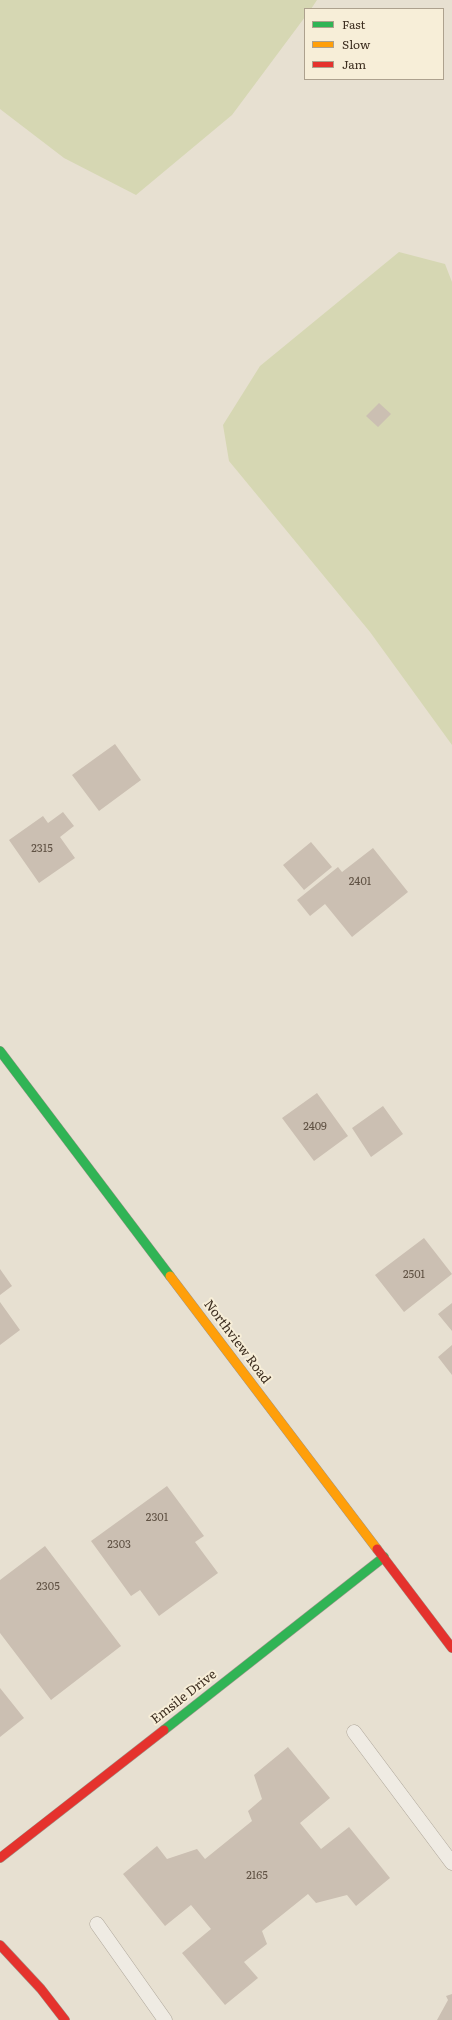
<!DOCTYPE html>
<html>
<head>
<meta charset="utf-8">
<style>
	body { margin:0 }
	#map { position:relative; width:452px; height:2020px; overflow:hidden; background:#e7e0d1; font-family:Literata,serif }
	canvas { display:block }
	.legend { position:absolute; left:304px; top:8px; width:140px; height:72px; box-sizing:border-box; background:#f7eed8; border:1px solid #ada18e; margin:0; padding:5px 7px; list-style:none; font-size:12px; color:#3d2e20 }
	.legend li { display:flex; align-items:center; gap:8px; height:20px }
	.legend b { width:20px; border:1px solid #ada18e }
</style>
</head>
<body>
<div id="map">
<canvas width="452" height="2020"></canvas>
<ul class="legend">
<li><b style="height:5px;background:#30b455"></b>Fast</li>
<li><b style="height:5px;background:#ff9f0a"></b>Slow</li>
<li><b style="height:5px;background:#e5322d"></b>Jam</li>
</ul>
</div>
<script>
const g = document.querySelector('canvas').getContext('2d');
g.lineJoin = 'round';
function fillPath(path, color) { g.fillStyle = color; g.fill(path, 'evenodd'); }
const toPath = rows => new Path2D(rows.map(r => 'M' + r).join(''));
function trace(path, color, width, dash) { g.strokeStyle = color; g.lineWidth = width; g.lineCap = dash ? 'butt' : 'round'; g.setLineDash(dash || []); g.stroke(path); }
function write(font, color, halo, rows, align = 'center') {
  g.font = font + ' Literata,serif'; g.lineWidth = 4; g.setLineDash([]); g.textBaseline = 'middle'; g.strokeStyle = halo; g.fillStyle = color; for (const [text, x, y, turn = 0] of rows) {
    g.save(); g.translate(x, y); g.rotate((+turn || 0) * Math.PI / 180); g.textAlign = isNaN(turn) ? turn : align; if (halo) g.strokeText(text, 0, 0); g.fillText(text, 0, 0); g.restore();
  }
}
fillPath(toPath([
	[0,0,317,0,311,9,305,9,305,17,232,115,136,195,64,158,0,109],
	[399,252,445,264,452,282,452,745,370,632,229,461,223,425,260,366]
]), '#d6d7b3');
fillPath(toPath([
	[379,403,391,414,378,427,366,416],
	[115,744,141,780,99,811,72,775],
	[63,812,74,826,60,837,75,858,39,883,9,840,43,816,48,823],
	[311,842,332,867,304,890,283,865],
	[373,848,408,892,352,937,325,904,310,916,297,900,338,867,342,872],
	[317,1093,348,1136,314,1161,282,1118],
	[383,1106,403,1134,371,1157,352,1128],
	[424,1238,452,1274,404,1312,375,1275],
	[0,1269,12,1286,0,1295],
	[0,1302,20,1330,0,1345],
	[452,1303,452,1331,438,1314],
	[452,1345,452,1375,438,1357],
	[167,1486,204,1536,195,1542,218,1573,159,1616,140,1590,131,1596,91,1541],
	[45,1546,121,1646,51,1700,0,1633,0,1580],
	[0,1688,24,1718,0,1737],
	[288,1747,330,1798,300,1823,321,1849,349,1827,390,1878,356,1906,347,1895,316,1903,308,1894,262,1931,267,1944,244,1962,258,1978,225,2005,182,1953,211,1929,191,1905,165,1926,123,1874,157,1846,167,1859,197,1849,205,1859,252,1821,248,1811,262,1799,254,1775],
	[452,1994,452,2020,437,2020,448,2000,446,1996]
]), '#cbbfb2');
const lane = toPath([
	[354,1732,452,1863],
	[97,1924,165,2020]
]);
const fast = toPath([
	[0,1051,170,1276],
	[164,1730,384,1557]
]);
const slow = toPath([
	[170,1276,377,1549]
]);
const jam = toPath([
	[377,1549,452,1648],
	[0,1858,164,1730],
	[0,1945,41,1989,65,2020]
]);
trace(lane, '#ada599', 15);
trace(fast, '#9c958a', 10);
trace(slow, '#9c958a', 10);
trace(jam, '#9c958a', 10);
trace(lane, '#efebe3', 14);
trace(fast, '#30b455', 9);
trace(slow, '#ff9f0a', 9);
trace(jam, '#e5322d', 9);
write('11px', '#605244', null, [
	["2315",42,849],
	["2401",360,882],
	["2409",315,1127],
	["2501",414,1275],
	["2301",157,1518],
	["2303",119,1545],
	["2305",48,1587],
	["2165",257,1876]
]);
write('13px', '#3d2e20', '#f7eed8', [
	["Northview Road",237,1342,53],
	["Emsile Drive",184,1697,-38]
]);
</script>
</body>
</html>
